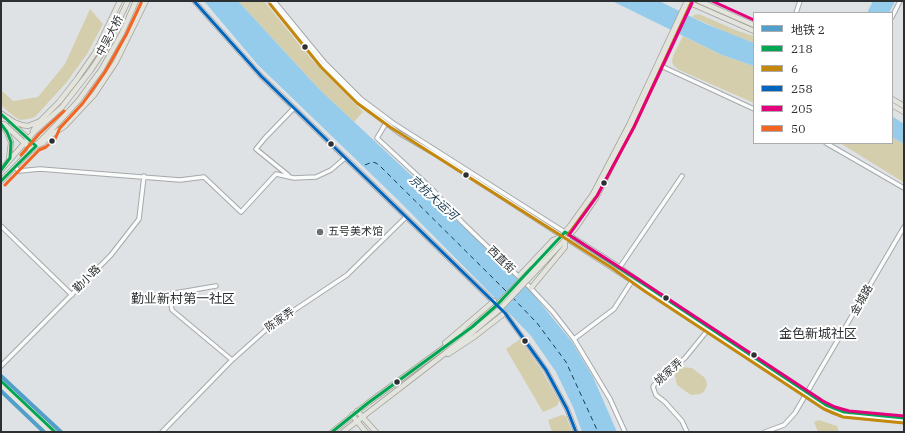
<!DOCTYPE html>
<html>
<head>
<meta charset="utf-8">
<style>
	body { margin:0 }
	#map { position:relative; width:905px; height:433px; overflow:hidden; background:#dfe2e5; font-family:"IBM Plex Serif","Noto Sans SC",serif }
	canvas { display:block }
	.frame { position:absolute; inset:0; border:2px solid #2d3032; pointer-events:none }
	.legend { position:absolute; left:753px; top:12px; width:140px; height:132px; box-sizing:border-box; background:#fff; border:1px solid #abacad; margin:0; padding:5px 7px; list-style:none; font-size:12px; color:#2d3032 }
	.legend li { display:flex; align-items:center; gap:8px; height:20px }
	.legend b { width:20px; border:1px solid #abacad }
</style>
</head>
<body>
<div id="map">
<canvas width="905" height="433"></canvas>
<div class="frame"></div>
<ul class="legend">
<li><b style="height:5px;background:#529fc9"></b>地铁 2</li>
<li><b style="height:5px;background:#00a651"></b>218</li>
<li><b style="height:5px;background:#c4880c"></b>6</li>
<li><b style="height:5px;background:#0065bd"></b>258</li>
<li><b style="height:5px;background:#e5007d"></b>205</li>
<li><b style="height:5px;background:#f26522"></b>50</li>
</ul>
</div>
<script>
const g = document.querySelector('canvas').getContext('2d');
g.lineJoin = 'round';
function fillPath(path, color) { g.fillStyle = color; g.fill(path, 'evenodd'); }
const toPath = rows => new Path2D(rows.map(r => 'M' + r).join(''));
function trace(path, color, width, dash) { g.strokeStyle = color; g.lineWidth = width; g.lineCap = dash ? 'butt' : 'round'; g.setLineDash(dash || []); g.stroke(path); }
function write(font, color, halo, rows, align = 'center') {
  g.font = font + ' "IBM Plex Serif","Noto Sans SC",serif'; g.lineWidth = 4; g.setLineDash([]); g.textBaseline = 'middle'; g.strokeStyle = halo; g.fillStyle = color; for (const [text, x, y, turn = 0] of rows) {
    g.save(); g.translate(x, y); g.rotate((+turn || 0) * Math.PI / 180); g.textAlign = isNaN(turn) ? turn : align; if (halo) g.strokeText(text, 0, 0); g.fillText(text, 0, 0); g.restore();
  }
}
fillPath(toPath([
	[238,1,264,1,311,59,363,112,354,122,319,89],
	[90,9,103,24,87,54,66,83,35,117,28,119,20,120,12,115,1,105,1,90,13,101,38,97,65,64],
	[699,14,738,31,754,36,754,43,730,34,692,17,694,15],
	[683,36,722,55,754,66,754,103,679,70,674,66,672,62,673,56],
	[892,137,904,144,903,182,840,143,892,143],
	[520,339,541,369,559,401,557,406,543,412,506,349],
	[682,367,692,368,704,377,706,380,707,385,704,392,700,394,691,395,677,385,675,376,676,372],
	[562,415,566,416,572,432,552,432,548,420],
	[819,420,837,426,839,432,818,432,814,422]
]), '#d5ceac');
fillPath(toPath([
	[204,1,238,1,319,89,428,191,529,289,572,342,593,377,617,432,582,432,573,407,556,372,531,336,486,289,397,199,258,65],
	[612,1,659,1,706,24,754,43,754,66,722,55],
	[873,1,895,1,889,13,867,13],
	[892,116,904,124,904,144,892,137]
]), '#96cceb');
trace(toPath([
	[365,165,372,162,376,163,380,166,507,292],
	[512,297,537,323,566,362,598,432]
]), '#1d3e51', 1, [5, 4]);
const minor = toPath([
	[194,1,261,76,505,313,546,370,567,409,576,432],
	[270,1,322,65,359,102,399,133,435,154,632,281,820,405,833,412,848,416,904,421],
	[274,1,325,63,361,99,393,123,615,264,649,288,826,405,844,412,904,418],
	[796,13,800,1],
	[892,17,900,1],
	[661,66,754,109],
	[386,123,377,138,432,189,462,222,519,277],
	[826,143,904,188],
	[15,167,19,171,40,169,180,180,204,177,241,212,276,174,294,178,316,177,331,170,345,158],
	[288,175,256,149,265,138,294,108],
	[1,226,72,295],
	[620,267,682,176],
	[524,281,553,312,574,339,610,399,625,432],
	[216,286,169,294,172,310,232,360],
	[574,339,614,309,632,281],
	[1,366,111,255,139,219,144,176],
	[162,432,230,362,269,327,347,275,406,217],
	[687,432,682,421,665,402,656,395,653,387,654,385,685,358,707,331],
	[765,432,784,425,795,413,904,227]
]);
const major = toPath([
	[699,1,754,25],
	[690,3,754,31],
	[892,99,904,106],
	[892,105,904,112],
	[2,114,14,122,22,125,28,126,38,122],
	[11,123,36,146],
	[1,124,7,132,11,142,9,159],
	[4,124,32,150],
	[33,131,38,123,59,102,77,79,95,53,120,1],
	[38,145,43,143,51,135,65,126,94,95,116,62,146,1],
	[1,170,35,131,62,107,91,70,106,47,128,1],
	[1,181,56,125,79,100,92,82,101,70,122,33,136,1],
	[533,268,570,226,593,194,629,125,687,1],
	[536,271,575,229,596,198,661,67,691,1],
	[519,276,553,240,558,238],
	[531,288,565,247,565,239],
	[445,343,494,301],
	[448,354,474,337,505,313],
	[1,381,55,432],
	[1,386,49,432],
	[357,411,376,432],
	[352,415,366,432],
	[332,432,368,403,472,327],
	[343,432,474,331]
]);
trace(minor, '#a6a8aa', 5.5);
trace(major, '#a2a299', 6);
trace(minor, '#fafbfb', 3.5);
trace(major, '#e4e4de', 4.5);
const majorBridge = toPath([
	[472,327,496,306,533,268],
	[474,331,499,310,536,271]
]);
trace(majorBridge, '#a2a299', 6, []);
trace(majorBridge, '#e4e4de', 4.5);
trace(toPath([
	[1,114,36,146,1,181],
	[1,124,7,132,11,142,10,158,1,170],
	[1,381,55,432],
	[332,432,368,403,472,327,496,306,565,232,826,405,844,412,904,418]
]), '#00a651', 3);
trace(toPath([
	[270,4,321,67,357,103,390,127,612,268,646,292,824,409,843,417,904,423],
	[568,235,597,196,634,127,691,3]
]), '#c4880c', 3);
trace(toPath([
	[194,1,261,76,505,313,546,370,567,409,576,432]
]), '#0065bd', 3);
trace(toPath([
	[712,1,754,20],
	[692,3,634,127,597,196,569,235,635,277,823,401,835,407,849,411,904,416]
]), '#e5007d', 3);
trace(toPath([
	[21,155,39,134,64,111],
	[5,185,39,150,46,147,55,139,60,128,83,103,105,72,126,35,141,3]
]), '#f26522', 3);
trace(toPath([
	[1,376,61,432],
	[1,391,44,432]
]), '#529fc9', 4);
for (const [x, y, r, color] of [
	[305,47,3.5,"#2d3032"],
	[52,141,3.5,"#2d3032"],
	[331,144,3.5,"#2d3032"],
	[466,175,3.5,"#2d3032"],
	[604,183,3.5,"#2d3032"],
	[320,232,4,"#6b6e71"],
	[666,298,3.5,"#2d3032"],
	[525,341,3.5,"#2d3032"],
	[754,355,3.5,"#2d3032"],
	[397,382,3.5,"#2d3032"]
]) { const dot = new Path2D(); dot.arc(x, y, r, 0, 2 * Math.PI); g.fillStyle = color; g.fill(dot); trace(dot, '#fff', 1.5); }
write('11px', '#2d3032', '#fff', [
	["中吴大桥",110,36,-62],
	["西直街",501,260,44],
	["勤小路",87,279,-45],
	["金城路",862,300,-60],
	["陈家弄",280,320,-35],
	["姚家弄",669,372,-42]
]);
write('11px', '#2d3032', '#fff', [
	["五号美术馆",328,232]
], 'left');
write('italic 12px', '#1d3e51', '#fff', [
	["京杭大运河",433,198,42]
]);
write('13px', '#2d3032', '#fff', [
	["勤业新村第一社区",183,299],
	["金色新城社区",818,334]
]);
</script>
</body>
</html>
